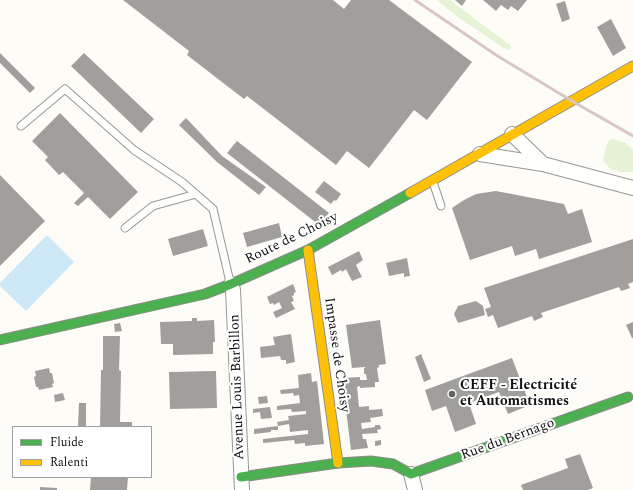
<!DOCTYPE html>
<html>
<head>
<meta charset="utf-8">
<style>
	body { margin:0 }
	#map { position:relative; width:633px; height:490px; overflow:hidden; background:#fdfcf7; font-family:Spectral,serif }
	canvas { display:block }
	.legend { position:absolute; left:12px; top:426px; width:140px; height:52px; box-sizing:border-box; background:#fff; border:1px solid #a0a0a0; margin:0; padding:5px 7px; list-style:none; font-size:12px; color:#111 }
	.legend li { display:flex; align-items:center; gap:8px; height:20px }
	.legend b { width:20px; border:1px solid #a0a0a0 }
</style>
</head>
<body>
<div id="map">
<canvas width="633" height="490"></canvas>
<ul class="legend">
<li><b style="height:5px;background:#4caf50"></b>Fluide</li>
<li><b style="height:5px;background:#ffc107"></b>Ralenti</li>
</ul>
</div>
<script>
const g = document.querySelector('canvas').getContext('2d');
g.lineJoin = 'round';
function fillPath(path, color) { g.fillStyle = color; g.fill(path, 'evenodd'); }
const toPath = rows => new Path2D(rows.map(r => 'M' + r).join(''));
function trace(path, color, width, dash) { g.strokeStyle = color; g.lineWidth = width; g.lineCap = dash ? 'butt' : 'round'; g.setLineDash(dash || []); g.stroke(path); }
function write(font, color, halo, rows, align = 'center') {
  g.font = font + ' Spectral,serif'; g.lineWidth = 4; g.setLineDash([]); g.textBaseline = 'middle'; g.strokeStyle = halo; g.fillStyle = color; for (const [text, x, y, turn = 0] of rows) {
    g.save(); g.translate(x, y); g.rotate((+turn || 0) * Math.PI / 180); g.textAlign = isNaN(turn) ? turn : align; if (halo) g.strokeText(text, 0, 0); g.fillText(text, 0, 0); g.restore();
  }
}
fillPath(toPath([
	[437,0,450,0,511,46,510,50,505,49,455,15],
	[613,139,626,143,633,150,633,172,621,172,610,169,603,160,606,147,609,140]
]), '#e7f3d7');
fillPath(toPath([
	[47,235,74,262,26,311,0,286,0,283]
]), '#cde8f7');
fillPath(toPath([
	[123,0,333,0,344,9,351,0,389,0,472,62,427,120,414,110,369,168,347,151,336,165,247,96,244,99,187,55,189,51],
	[455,0,466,0,462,6],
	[483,0,527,0,518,11,511,6,508,10,501,5,496,11],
	[565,1,570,19,562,22,556,4],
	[611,19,626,48,613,56,597,27],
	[0,53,35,88,30,93,0,63],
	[84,53,154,119,141,133,71,66],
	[60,113,138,192,110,219,88,197,78,206,74,203,84,193,63,172,59,175,45,160,48,157,32,141],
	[186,118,222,156,266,187,259,195,217,162,179,125],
	[237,141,329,213,319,225,227,153],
	[0,175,45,221,0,266],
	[324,181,341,194,336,201,334,200,331,204,315,192],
	[496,191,564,204,568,214,582,209,592,242,539,259,536,249,515,256,512,246,470,260,452,208,464,200,476,194],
	[279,223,282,237,247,247,243,233],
	[315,226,317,231,305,237,303,234],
	[203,229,208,246,173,256,168,239],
	[633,239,633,282,628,284,630,288,621,291,619,287,541,313,543,317,534,321,532,316,498,328,493,315,488,317,485,309,491,307,484,288],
	[359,251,363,260,356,265,362,277,352,281,346,269,342,272,341,270,332,275,328,267],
	[407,258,410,276,404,277,404,273,389,276,386,263],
	[293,284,296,292,294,293,294,295,292,296,294,301,291,302,295,309,276,318,273,312,282,308,279,302,274,305,273,303,270,304,267,297],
	[476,301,483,306,485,315,458,323,454,314,458,306],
	[192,318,197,318,197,321,214,320,215,342,213,342,213,354,173,355,173,344,161,344,160,322,192,321],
	[380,320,386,364,379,365,379,367,377,368,379,382,375,382,375,387,360,388,360,386,357,387,359,407,369,406,369,410,382,409,383,416,370,418,371,422,361,423,362,429,375,427,375,425,380,425,381,429,377,430,378,433,362,434,363,439,366,439,368,448,351,450,342,378,360,377,360,380,367,380,366,374,364,374,364,368,365,368,365,367,352,368,346,325],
	[633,322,633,338,632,338,626,325],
	[120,323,122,331,115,332,114,324],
	[291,334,295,362,286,364,286,360,281,360,280,356,261,358,260,347,275,345,273,337],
	[103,336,120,336,119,370,121,371,120,422,132,422,132,427,100,427,101,370,103,370],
	[421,354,431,379,424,382,415,357],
	[512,358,530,405,508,414,499,392,469,403,476,424,455,432,446,406,432,411,425,390],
	[49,368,50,373,52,373,54,383,52,384,53,387,39,390,38,387,36,387,34,377,36,376,35,371],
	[216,371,217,408,170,409,169,372],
	[311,373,312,382,317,381,324,444,305,446,305,443,295,444,294,440,263,443,263,439,308,434,308,430,290,432,289,424,278,426,277,422,289,420,288,416,306,414,306,411,292,412,291,409,277,410,277,406,300,403,299,395,294,396,293,393,281,394,280,390,299,388,298,375],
	[63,393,65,400,55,402,54,395],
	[267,396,268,403,259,404,258,397],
	[79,403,86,403,86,427,78,427],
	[270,407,272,418,261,419,260,412,253,413,253,409],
	[278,426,278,430,271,430,271,432,254,434,254,429],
	[381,440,381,445,375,446,375,441],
	[580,454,593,488,588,490,523,490,521,485,568,468,565,459],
	[91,477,128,477,127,490,90,490],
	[40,487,57,488,57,490,40,490]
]), '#a19f9c');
const lane = toPath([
	[21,126,65,89,134,150,182,182,213,209,230,282],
	[433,182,441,206],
	[125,228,153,206,196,194]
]);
const street = toPath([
	[512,134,543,164,633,188],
	[480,154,543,164],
	[231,284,233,290,242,490],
	[411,474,415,490]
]);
const fast = toPath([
	[0,340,205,294,231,284,308,250,410,193],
	[241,477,338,463,371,461,393,464,411,474,628,397]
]);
const slow = toPath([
	[410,193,633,66],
	[308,250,338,463]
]);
trace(lane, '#979795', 9);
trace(street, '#979795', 16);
trace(fast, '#8e8d8b', 11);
trace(slow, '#8e8d8b', 11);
trace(lane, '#fffffe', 7);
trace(street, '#fffffe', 14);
trace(fast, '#4caf50', 9);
trace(slow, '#ffc107', 9);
trace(toPath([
	[415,0,496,55,572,101,633,136]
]), '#d9c6c7', 3);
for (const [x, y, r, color] of [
	[452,394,4,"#646362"]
]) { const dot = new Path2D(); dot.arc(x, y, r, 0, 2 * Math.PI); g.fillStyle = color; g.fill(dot); trace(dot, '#fff', 1.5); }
write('14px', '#111', '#fff', [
	["Route de Choisy",292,239,-26],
	["Impasse de Choisy",336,355,82],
	["Avenue Louis Barbillon",238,387,-92],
	["Rue du Bernago",508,440,-20]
]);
write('bold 14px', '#111', '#fff', [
	["CEFF - Electricité",460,386],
	["et Automatismes",460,402]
], 'left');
</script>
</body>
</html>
